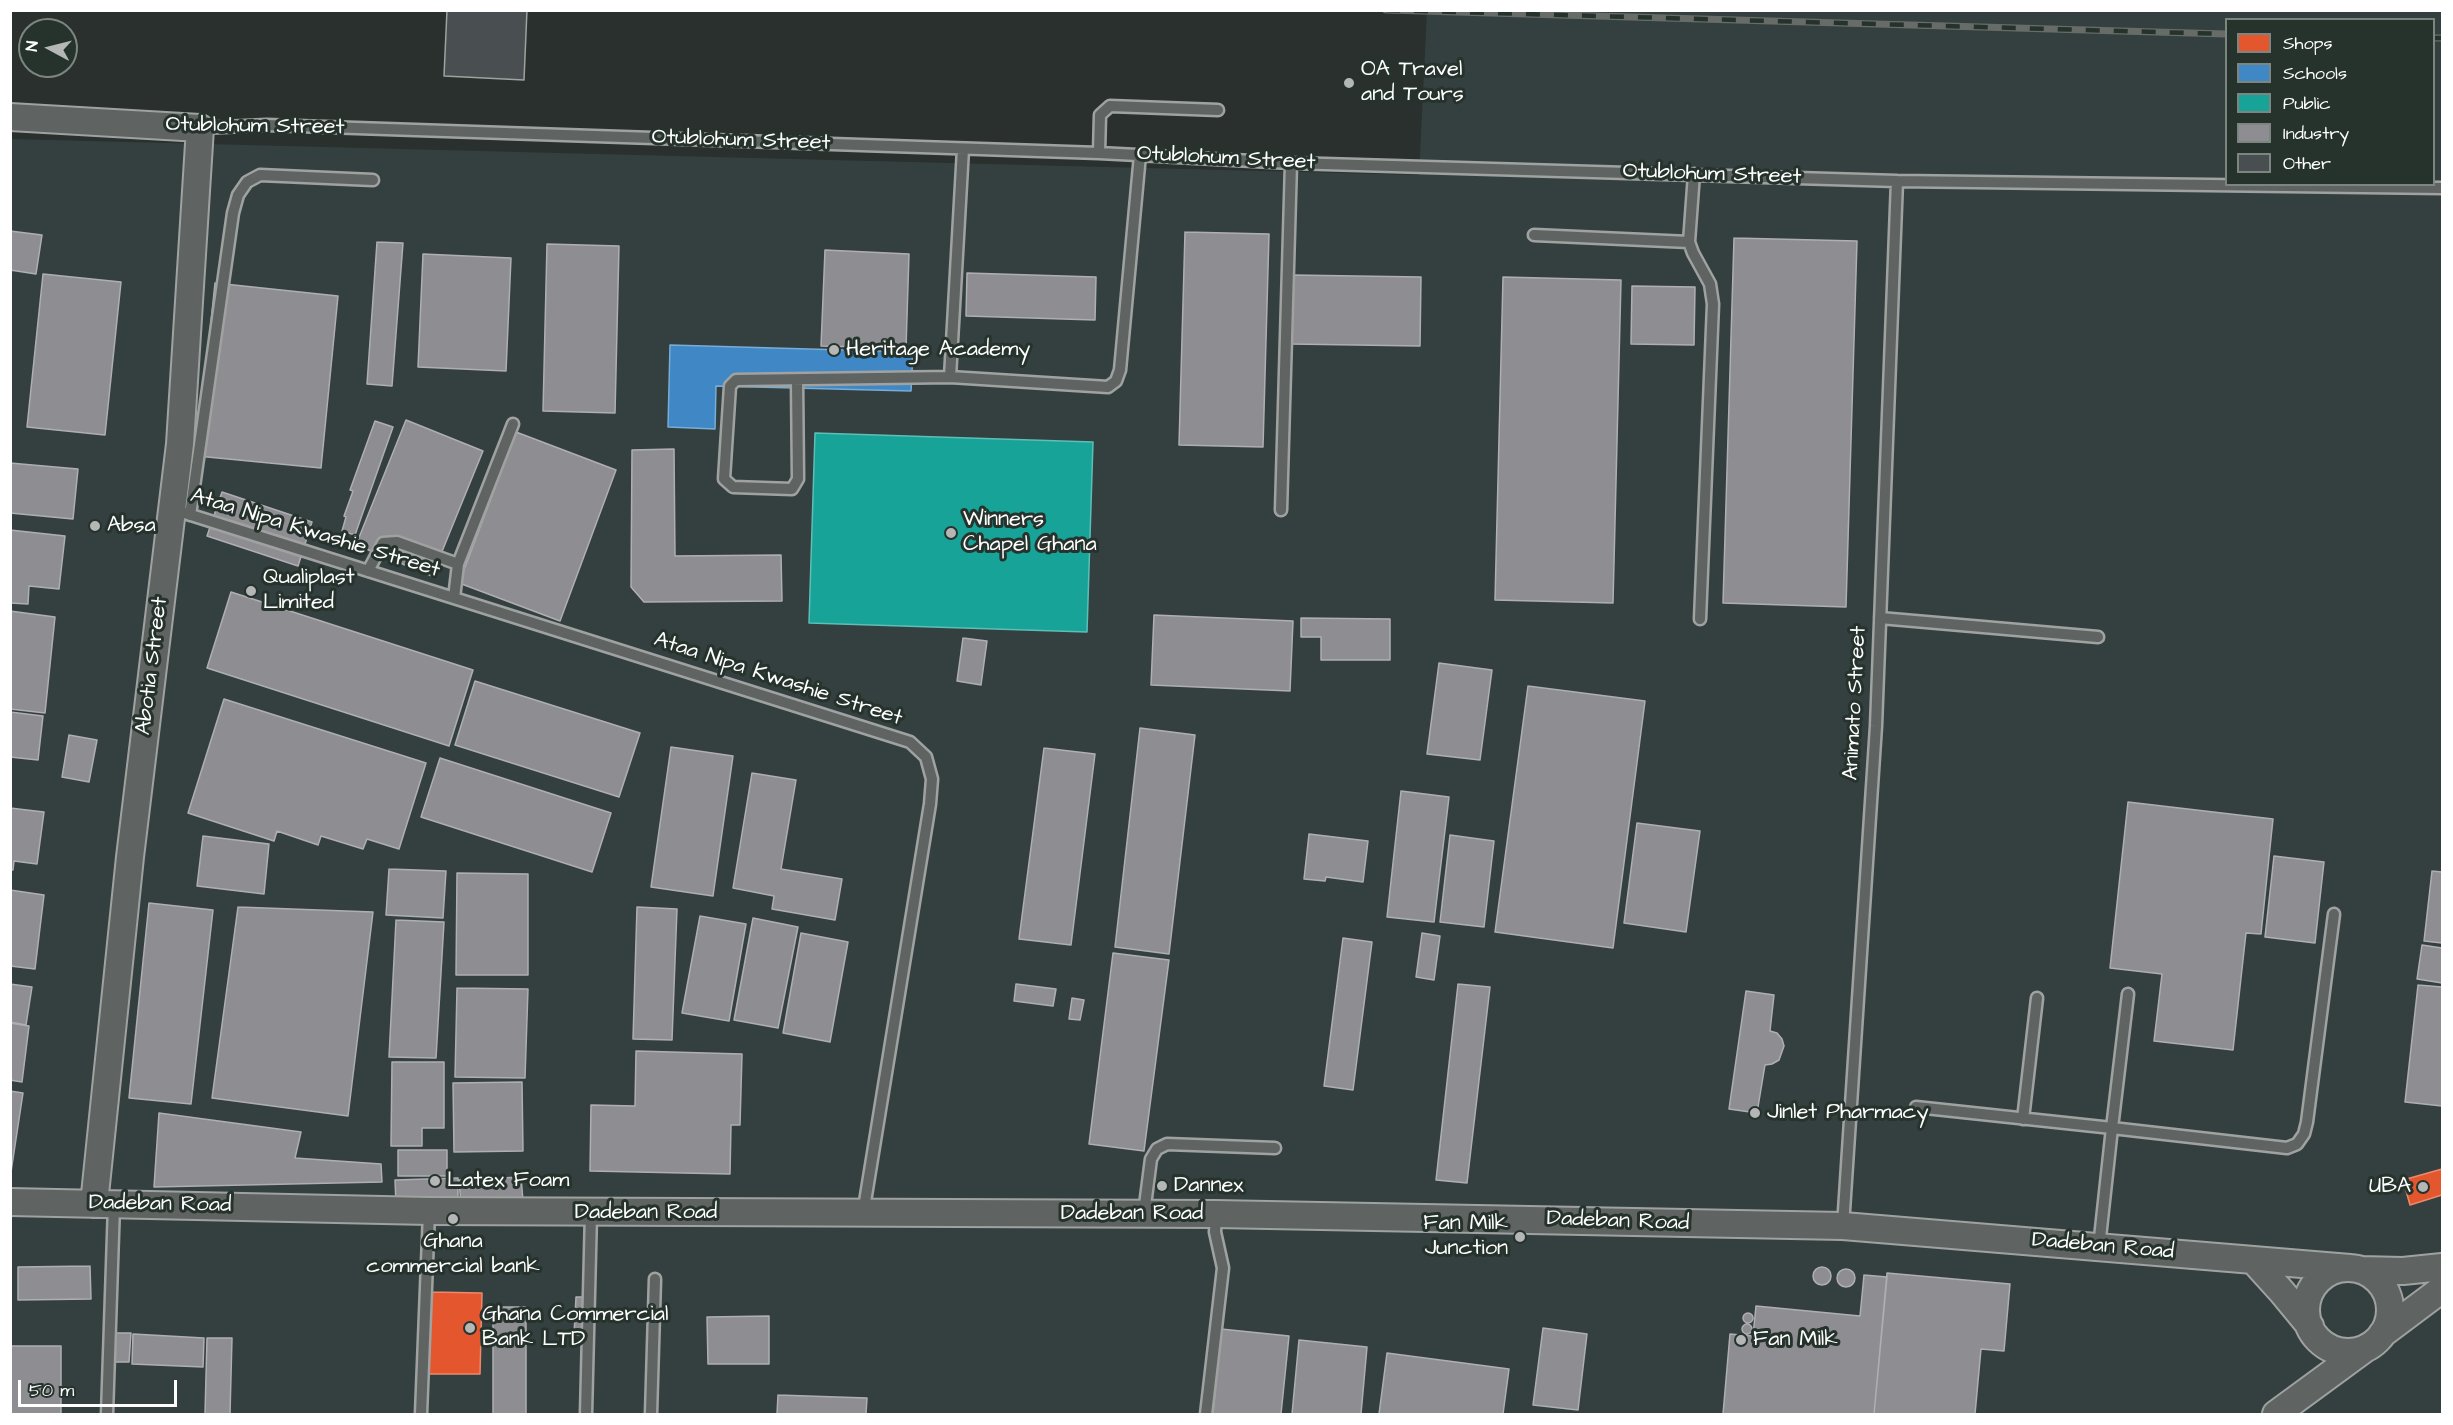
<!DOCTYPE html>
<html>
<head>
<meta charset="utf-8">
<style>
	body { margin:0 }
	#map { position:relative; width:2453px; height:1425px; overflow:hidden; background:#29302d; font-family:"Architects Daughter",sans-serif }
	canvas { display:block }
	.frame { position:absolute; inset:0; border:12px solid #fff; pointer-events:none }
	.legend { position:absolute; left:2225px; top:18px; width:210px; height:168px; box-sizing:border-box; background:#26332d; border:2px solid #7d8581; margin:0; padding:8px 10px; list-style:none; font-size:18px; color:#fff }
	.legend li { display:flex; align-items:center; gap:12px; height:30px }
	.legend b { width:30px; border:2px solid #7d8581 }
	.north { position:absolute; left:18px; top:18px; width:60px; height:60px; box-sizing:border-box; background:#26332d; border:2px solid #7d8581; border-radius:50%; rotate:277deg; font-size:16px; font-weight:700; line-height:24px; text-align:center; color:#fff }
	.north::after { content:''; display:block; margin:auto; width:21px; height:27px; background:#b4b7b6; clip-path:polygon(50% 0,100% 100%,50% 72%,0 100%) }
	.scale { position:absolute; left:18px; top:1380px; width:159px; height:27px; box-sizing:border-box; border:3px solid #fff; border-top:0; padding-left:8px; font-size:18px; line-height:21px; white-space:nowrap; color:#fff; -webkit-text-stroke:4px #26332d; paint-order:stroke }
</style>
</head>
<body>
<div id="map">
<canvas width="2453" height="1425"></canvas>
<div class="frame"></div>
<ul class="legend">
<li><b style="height:16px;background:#e4572e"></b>Shops</li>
<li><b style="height:16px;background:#3f88c5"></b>Schools</li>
<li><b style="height:16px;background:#17a398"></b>Public</li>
<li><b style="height:16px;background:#8d8d92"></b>Industry</li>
<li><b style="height:16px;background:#494f50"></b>Other</li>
</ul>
<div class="north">N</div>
<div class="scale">50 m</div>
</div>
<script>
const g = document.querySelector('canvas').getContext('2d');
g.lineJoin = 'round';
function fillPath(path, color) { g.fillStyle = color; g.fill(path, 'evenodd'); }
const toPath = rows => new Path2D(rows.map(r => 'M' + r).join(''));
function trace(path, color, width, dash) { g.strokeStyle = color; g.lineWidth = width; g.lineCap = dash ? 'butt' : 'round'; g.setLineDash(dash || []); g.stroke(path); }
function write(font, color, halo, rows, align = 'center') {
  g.font = font + ' "Architects Daughter",sans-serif'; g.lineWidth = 6; g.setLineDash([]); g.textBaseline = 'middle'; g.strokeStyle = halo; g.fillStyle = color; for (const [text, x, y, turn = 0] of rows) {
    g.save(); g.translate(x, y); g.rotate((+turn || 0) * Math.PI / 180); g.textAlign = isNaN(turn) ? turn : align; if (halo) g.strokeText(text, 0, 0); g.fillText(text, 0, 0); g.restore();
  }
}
fillPath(toPath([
	[1427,11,2442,11,2442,1414,11,1414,11,139,1419,175],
	[2226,20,2434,20,2434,184,2226,184]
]), '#34403f');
const shops = toPath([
	[2442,1169,2442,1195,2410,1205,2403,1180,2442,1169],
	[431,1292,482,1293,480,1374,429,1374,431,1292]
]);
fillPath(shops, '#e4572e');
trace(shops, '#ec896d', 1.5);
const schools = toPath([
	[670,345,913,352,911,391,716,386,715,429,668,427,670,345]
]);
fillPath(schools, '#3f88c5');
trace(schools, '#79acd6', 1.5);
const public = toPath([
	[815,433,1093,442,1087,632,809,623,815,433]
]);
fillPath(public, '#17a398');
trace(public, '#5dbfb7', 1.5);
const industry = toPath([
	[10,231,42,235,36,274,10,270,10,231],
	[1185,232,1269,234,1263,447,1179,445,1185,232],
	[1734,238,1857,241,1846,607,1723,603,1734,238],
	[377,242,403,243,392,386,367,384,377,242],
	[547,244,619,246,615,413,543,411,547,244],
	[825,250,909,254,906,348,821,346,825,250],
	[423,254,511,258,506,371,418,367,423,254],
	[967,273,1096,277,1095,320,966,316,967,273],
	[43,274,121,282,105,435,27,427,43,274],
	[1292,275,1421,277,1420,346,1291,344,1292,275],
	[1503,277,1621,280,1613,603,1495,600,1503,277],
	[215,283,338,296,321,468,197,456,215,283],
	[1632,286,1695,287,1694,345,1631,344,1632,286],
	[406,420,483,451,432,576,356,545,406,420],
	[375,421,393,427,355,535,342,531,346,517,344,516,353,491,350,490,375,421],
	[516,432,616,470,560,621,459,583,516,432],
	[674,449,675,556,781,555,782,601,644,602,631,587,632,450,674,449],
	[10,463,78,469,73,519,10,513,10,463],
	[222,492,312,522,298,566,207,536,222,492],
	[10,530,65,536,59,589,29,586,28,604,10,603,10,530],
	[231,592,473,670,449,746,207,668,231,592],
	[10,611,55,617,45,713,10,709,10,611],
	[1154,615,1293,621,1290,691,1151,685,1154,615],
	[1301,618,1390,619,1390,660,1321,660,1321,637,1301,637,1301,618],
	[963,638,987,641,981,685,957,681,963,638],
	[1439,663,1492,670,1480,760,1427,754,1439,663],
	[475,681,640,733,619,797,455,745,475,681],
	[1528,686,1645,701,1613,948,1495,932,1528,686],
	[224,699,426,763,399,849,367,839,363,849,321,836,318,845,277,831,274,841,188,813,224,699],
	[10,712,43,716,38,760,10,757,10,712],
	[1140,728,1195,735,1169,954,1115,947,1140,728],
	[69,735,97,740,89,782,62,777,69,735],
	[671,747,733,756,713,896,651,887,671,747],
	[1044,748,1095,754,1071,945,1019,939,1044,748],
	[440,758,611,813,592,872,421,817,440,758],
	[752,773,796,780,781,869,842,879,835,920,772,909,774,896,733,888,752,773],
	[1401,791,1449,797,1434,922,1387,917,1401,791],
	[2128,802,2273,819,2261,934,2246,933,2233,1050,2154,1041,2162,974,2110,968,2128,802],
	[10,808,44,812,37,864,14,861,13,870,10,870,10,808],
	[1637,823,1700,831,1686,932,1624,923,1637,823],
	[1309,834,1368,841,1363,882,1326,877,1325,881,1304,879,1309,834],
	[1450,835,1494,841,1484,927,1440,922,1450,835],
	[203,836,269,844,264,894,197,886,203,836],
	[2274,856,2324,862,2315,943,2265,937,2274,856],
	[389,869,446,871,443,918,386,915,389,869],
	[2432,871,2442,872,2442,943,2424,941,2432,871],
	[457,873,528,874,528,975,456,975,457,873],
	[10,890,44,895,35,969,10,966,10,890],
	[149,903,213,910,191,1104,129,1098,149,903],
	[238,907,373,912,348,1116,212,1098,238,907],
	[637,907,677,909,672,1040,633,1039,637,907],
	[700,916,746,924,729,1021,682,1013,700,916],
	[753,918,798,927,778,1028,734,1020,753,918],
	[396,920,444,922,436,1058,389,1057,396,920],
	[801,933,848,942,830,1042,783,1033,801,933],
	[1422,933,1440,936,1434,980,1416,977,1422,933],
	[1343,938,1372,942,1353,1090,1324,1086,1343,938],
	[2422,945,2442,948,2442,983,2417,979,2422,945],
	[1113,953,1169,960,1144,1151,1089,1144,1113,953],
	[10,984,32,987,26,1025,10,1022,10,984],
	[1016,984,1056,989,1053,1006,1014,1001,1016,984],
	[1458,984,1490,987,1467,1183,1436,1180,1458,984],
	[2418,985,2442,987,2442,1106,2405,1102,2418,985],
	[457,988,528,989,525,1078,455,1077,457,988],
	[1746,991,1774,995,1770,1031,1777,1033,1782,1039,1784,1046,1779,1060,1772,1064,1765,1065,1757,1113,1729,1109,1746,991],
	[1072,998,1084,1000,1080,1020,1069,1019,1072,998],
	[10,1023,29,1026,22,1082,10,1080,10,1023],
	[636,1051,742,1054,740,1125,731,1125,730,1174,590,1171,591,1105,635,1106,636,1051],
	[392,1062,444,1062,444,1128,422,1128,422,1146,391,1146,392,1062],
	[522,1082,523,1151,454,1152,453,1083,522,1082],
	[10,1091,23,1093,11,1172,10,1172,10,1091],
	[159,1113,301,1132,295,1158,381,1164,382,1182,154,1187,159,1113],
	[398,1150,447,1150,447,1176,398,1176,398,1150],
	[521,1177,523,1201,461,1204,459,1180,521,1177],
	[458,1178,458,1202,396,1204,395,1180,458,1178],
	[90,1266,91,1299,18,1300,18,1267,90,1266],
	'1813 1276a9 9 0 1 1 18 0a9 9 0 1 1-18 0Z',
	'1837 1278a9 9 0 1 1 18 0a9 9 0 1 1-18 0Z',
	[1887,1273,2010,1284,2004,1351,1981,1349,1975,1414,1874,1414,1887,1273],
	[1864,1275,1887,1277,1874,1414,1723,1414,1730,1334,1753,1336,1756,1306,1860,1316,1864,1275],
	[576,1297,595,1297,594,1336,574,1335,576,1297],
	[493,1307,526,1307,526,1414,493,1414,493,1307],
	'1743 1318a5 5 0 1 1 10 0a5 5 0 1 1-10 0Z',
	[769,1316,769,1364,708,1364,707,1317,769,1316],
	'1742 1329a5 5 0 1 1 10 0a5 5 0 1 1-10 0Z',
	[1543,1328,1587,1334,1578,1410,1533,1405,1543,1328],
	[1221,1329,1289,1336,1281,1414,1213,1414,1221,1329],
	[115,1333,131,1333,129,1362,114,1362,115,1333],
	[133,1334,204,1338,203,1367,132,1364,133,1334],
	[207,1338,232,1338,230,1414,205,1414,207,1338],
	[1299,1340,1367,1347,1361,1414,1292,1414,1299,1340],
	[10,1346,61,1346,61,1414,10,1414,10,1346],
	[1387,1353,1509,1369,1503,1414,1379,1414,1387,1353],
	[778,1395,867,1398,866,1414,777,1414,778,1395]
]);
fillPath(industry, '#8d8d92');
trace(industry, '#afafb3', 1.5);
const building = toPath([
	[447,10,527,10,524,80,444,76,447,10]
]);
fillPath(building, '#494f50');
trace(building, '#9fa2a0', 1.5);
const service = toPath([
	[201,128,267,125,1099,153,1291,163,1897,181,2442,188],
	[1099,153,1100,115,1110,106,1218,110],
	[1694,174,1689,242,1693,253,1710,284,1713,304,1700,619],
	[1534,235,1689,242],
	[950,377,963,149],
	[797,380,798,479,792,489,733,487,724,479,730,386,736,380,950,377,1108,387,1116,381,1120,370,1140,155],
	[172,509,910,742,926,757,932,779,930,804,863,1214],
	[1281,510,1291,163],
	[190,515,233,213,238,195,247,182,260,175,373,180],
	[458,564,513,424],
	[368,571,383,543,397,542,458,564,454,598],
	[1880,618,2098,637],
	[2128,994,2112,1128,2287,1148,2297,1144,2304,1134,2307,1122,2334,914],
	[1916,1107,2112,1128,2099,1247],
	[2023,1119,2037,998],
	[1144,1213,1151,1159,1157,1149,1167,1144,1275,1148],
	[1843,1226,1876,726,1897,181],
	[107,1414,114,1205],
	[421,1414,429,1212],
	[586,1414,591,1213],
	[651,1414,655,1279],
	[1206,1414,1223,1268,1215,1232,1216,1214]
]);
const tertiary = toPath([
	[10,117,200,128,180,444,130,857,94,1204],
	[10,1202,429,1211,1216,1214,1843,1226,2350,1268],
	[2253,1260,2282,1292,2310,1326],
	'2306 1310a42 42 0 1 1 84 0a42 42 0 1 1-84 0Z',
	[2361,1270,2403,1271,2442,1267],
	[2382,1334,2442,1289],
	[2276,1414,2366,1348]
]);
trace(service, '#9fa2a0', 15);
trace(tertiary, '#9fa2a0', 30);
trace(service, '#5f6362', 10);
trace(tertiary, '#5f6362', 26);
const rail = toPath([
	[1386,10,2226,34],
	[2434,38,2442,38]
]);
trace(rail, '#686c69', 7);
trace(rail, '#26332d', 4.5, [14]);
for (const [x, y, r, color] of [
	[1349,83,6,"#b4b7b6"],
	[834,350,6,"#b4b7b6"],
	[95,526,6,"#b4b7b6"],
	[951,533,6,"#b4b7b6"],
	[251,591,6,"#b4b7b6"],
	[1755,1113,6,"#b4b7b6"],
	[435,1181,6,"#b4b7b6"],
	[1162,1186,6,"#b4b7b6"],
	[2423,1187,6,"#b4b7b6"],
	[453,1219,6,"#b4b7b6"],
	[1520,1237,6,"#b4b7b6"],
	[470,1328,6,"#b4b7b6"],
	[1741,1340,6,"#b4b7b6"]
]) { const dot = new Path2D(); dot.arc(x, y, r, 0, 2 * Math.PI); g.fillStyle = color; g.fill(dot); trace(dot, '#26332d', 2); }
write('22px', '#fff', '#26332d', [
	["OA Travel",1361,70],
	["and Tours",1361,95],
	["Heritage Academy",846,350],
	["Winners",963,520],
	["Chapel Ghana",963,545],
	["Absa",107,526],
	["Qualiplast",263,578],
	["Limited",263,603],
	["Jinlet Pharmacy",1767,1113],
	["Latex Foam",447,1181],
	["Dannex",1174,1186],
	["UBA",2411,1187,"right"],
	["Fan Milk",1508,1224,"right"],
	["Junction",1508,1249,"right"],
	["Ghana",453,1242,"center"],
	["commercial bank",453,1267,"center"],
	["Ghana Commercial",482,1315],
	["Bank LTD",482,1340],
	["Fan Milk",1753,1340]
], 'left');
write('22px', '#fff', '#26332d', [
	["Otublohum Street",255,127,1],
	["Otublohum Street",741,141,2],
	["Otublohum Street",1226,159,3],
	["Otublohum Street",1712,175,2],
	["Ataa Nipa Kwashie Street",315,534,17],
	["Abotia Street",153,666,-83],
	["Ataa Nipa Kwashie Street",778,680,18],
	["Animato Street",1856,703,-87],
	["Dadeban Road",160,1205,1],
	["Dadeban Road",646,1213],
	["Dadeban Road",1132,1214],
	["Dadeban Road",1618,1222,2],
	["Dadeban Road",2103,1247,5]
]);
</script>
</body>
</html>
